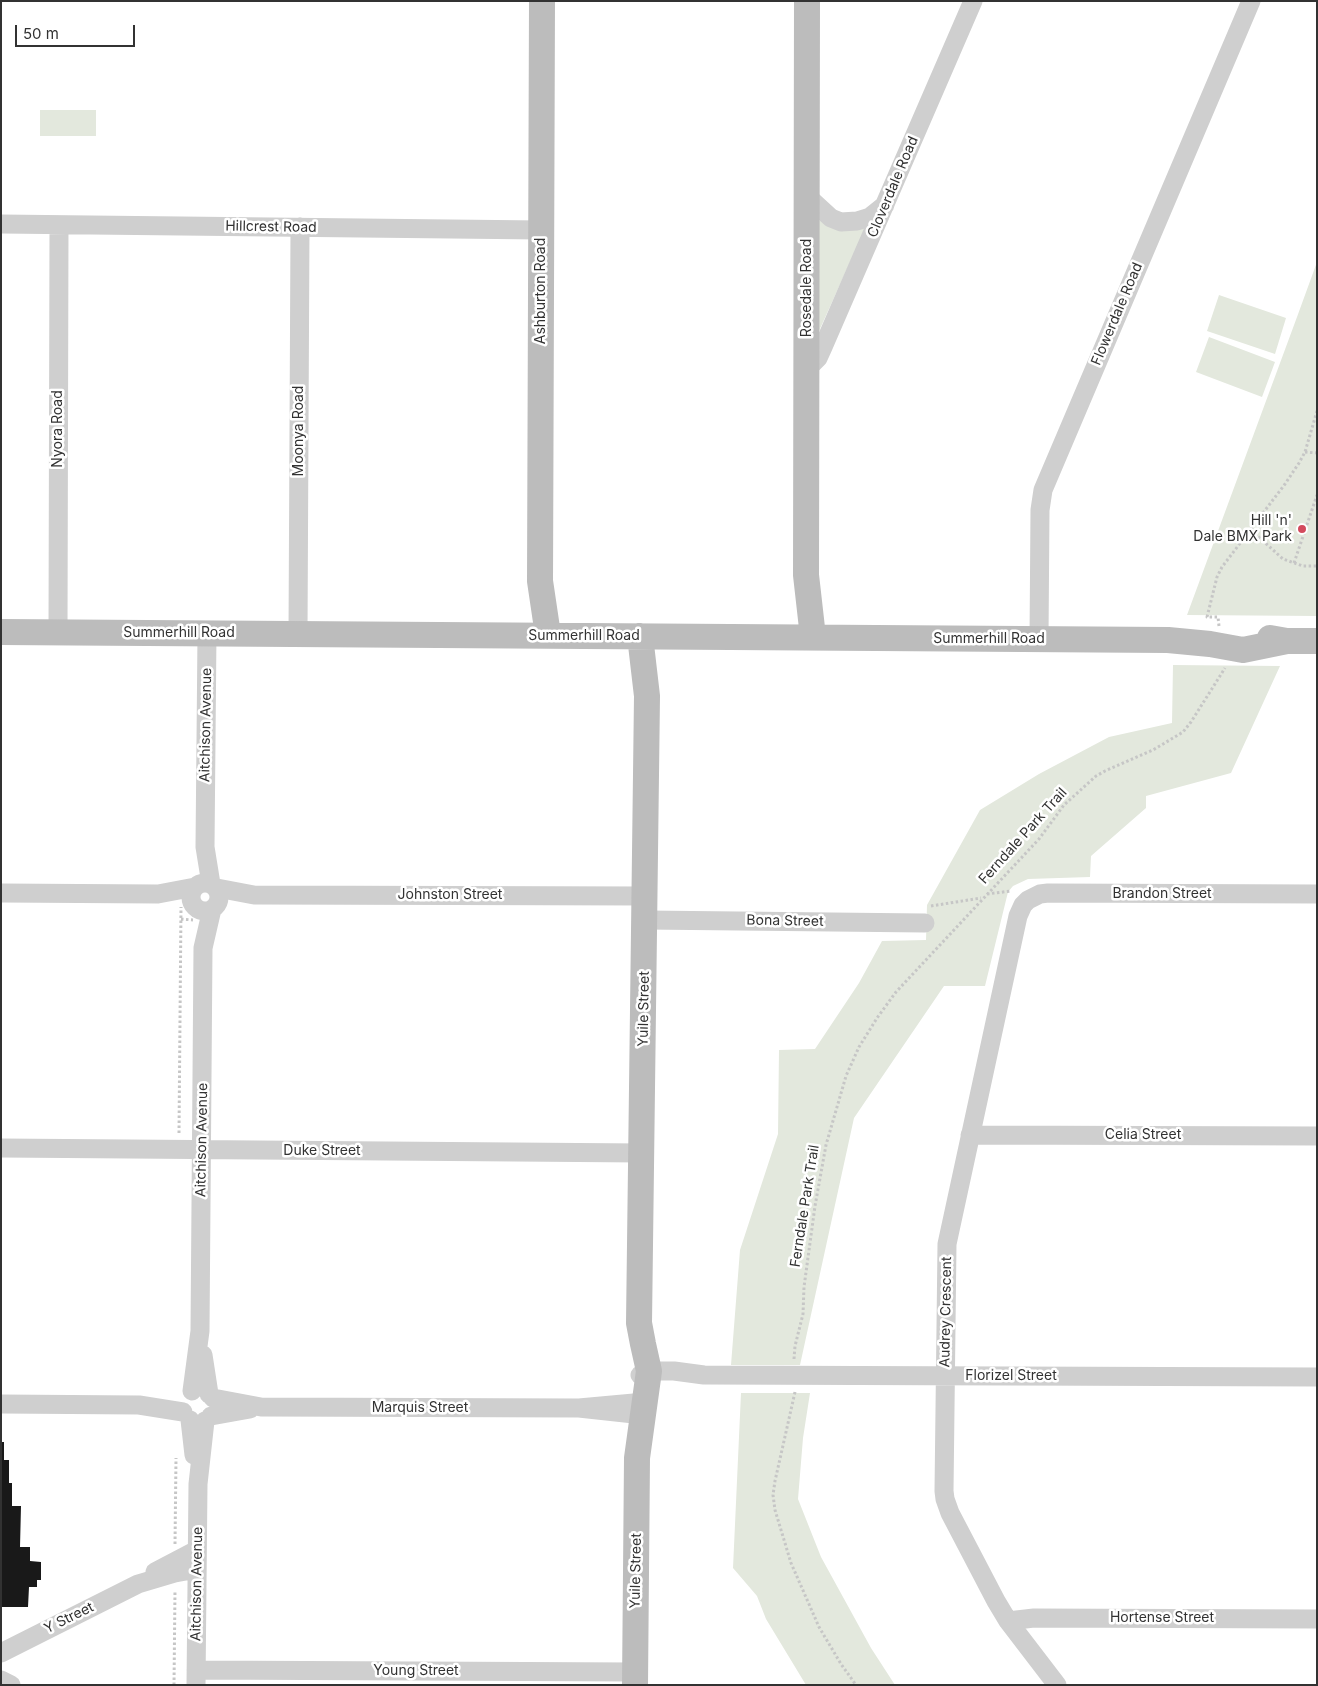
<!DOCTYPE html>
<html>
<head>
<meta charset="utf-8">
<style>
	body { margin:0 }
	#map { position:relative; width:1318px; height:1686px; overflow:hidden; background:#fff; font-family:Inter,sans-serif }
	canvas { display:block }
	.frame { position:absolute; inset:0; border:2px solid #323232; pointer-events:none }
	.scale { position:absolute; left:15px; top:25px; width:120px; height:22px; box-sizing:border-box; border:2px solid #323232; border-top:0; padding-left:6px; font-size:15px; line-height:18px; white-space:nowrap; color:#323232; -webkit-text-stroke:4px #fff; paint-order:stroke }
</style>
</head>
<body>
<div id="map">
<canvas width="1318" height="1686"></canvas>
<div class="frame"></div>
<div class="scale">50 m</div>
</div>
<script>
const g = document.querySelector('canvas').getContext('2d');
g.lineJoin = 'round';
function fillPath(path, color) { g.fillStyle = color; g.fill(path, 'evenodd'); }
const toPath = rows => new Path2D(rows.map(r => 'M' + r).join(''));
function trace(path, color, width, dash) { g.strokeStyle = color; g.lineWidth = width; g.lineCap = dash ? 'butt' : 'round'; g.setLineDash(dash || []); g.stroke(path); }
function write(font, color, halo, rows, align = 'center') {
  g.font = font + ' Inter,sans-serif'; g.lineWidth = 5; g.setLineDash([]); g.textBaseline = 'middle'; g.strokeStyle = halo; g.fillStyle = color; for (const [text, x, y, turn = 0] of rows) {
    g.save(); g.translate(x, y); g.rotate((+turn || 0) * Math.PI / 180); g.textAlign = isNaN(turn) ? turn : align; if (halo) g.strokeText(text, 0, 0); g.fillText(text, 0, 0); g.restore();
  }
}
fillPath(toPath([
	[40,110,96,110,96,136,40,136],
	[816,220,864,227,864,231,819,331],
	[1317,262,1317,616,1187,615,1297,317],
	[1219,295,1286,318,1275,354,1207,331],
	[1209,337,1275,362,1262,397,1196,372],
	[1173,665,1280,666,1231,773,1146,796,1146,808,1091,856,1090,877,1028,879,1013,886,1008,892,985,986,944,986,854,1118,800,1365,731,1365,740,1250,778,1134,779,1050,815,1049,859,983,882,941,926,940,927,905,980,810,1039,774,1109,737,1172,723],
	[741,1393,810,1393,803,1438,798,1499,821,1557,871,1648,895,1685,806,1685,766,1619,757,1596,733,1568]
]), '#e3e8dd');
fillPath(toPath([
	[1,1442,4,1442,4,1460,9,1460,9,1483,12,1483,12,1506,21,1506,20,1547,30,1547,30,1561,41,1562,41,1580,37,1580,37,1587,29,1587,28,1607,1,1607]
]), '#191919');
trace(toPath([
	[1305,452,1317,453],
	[1251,530,1283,559,1303,566,1317,566],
	[1294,563,1317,495],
	[1219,626,1218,617,1207,617,1217,577,1222,567,1285,484,1299,463,1305,452,1317,411],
	[987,894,1011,891],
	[931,906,981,898],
	[181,919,193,920],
	[179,1133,181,907],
	[794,1359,795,1346,803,1314,804,1287,815,1206,826,1145,846,1076,859,1047,877,1018,896,992,1039,839,1064,805,1096,776,1105,771,1153,750,1183,732,1191,722,1225,668],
	[795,1392,775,1481,773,1495,775,1510,791,1563,819,1627,841,1664,856,1685],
	[175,1544,176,1458],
	[174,1685,175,1590]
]), '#c6c6c6', 3, [2.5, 2.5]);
trace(toPath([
	[807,196,831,218,841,222,857,221,870,217,885,205],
	[1,224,541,230],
	[806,370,818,358,823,347,973,1],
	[58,632,59,225],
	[207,633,205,847,211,884],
	[298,634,300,227],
	[1039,639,1040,510,1043,490,1251,1],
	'191 897a14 14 0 1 1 28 0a14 14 0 1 1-28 0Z',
	[217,888,254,895,645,896],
	[1,893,158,894,195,887],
	[645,920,925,923],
	[970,1135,1317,1136],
	[1,1148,642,1153],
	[203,1355,209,1394],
	[640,1375,649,1371,674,1371,704,1375,1317,1377],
	[192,1391,200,1331,203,948,212,909],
	[213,1398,261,1407,579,1408,634,1403,639,1404,643,1409,638,1413,634,1414,579,1408],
	[1,1404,139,1405,183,1412],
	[211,1416,250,1409],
	[190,1420,194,1455],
	[155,1572,197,1550],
	[1008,1621,1034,1618,1317,1619],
	[1,1653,138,1584,175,1573,197,1569],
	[196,1670,635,1672],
	[1,1680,11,1685],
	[196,1685,198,1484,205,1421],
	[1057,1685,1008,1621,996,1601,950,1513,945,1499,944,1491,947,1244,1018,916,1023,905,1028,900,1040,894,1048,893,1317,894]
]), '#cfcfcf', 19);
trace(toPath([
	[542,1,540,581,548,635],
	[807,1,806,575,813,637],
	[1,632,1168,640,1210,644,1243,650,1287,641],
	[1270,638,1287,641,1317,641],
	[635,1685,637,1458,649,1371,643,1344,639,1323,647,696,640,636]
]), '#bcbcbc', 26);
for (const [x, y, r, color] of [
	[1302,529,5,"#d34a5d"]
]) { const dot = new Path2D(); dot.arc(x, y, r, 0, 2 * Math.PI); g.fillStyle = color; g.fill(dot); trace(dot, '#fff', 2); }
write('14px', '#323232', '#fff', [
	["Cloverdale Road",893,187,-67],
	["Hillcrest Road",271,227,1],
	["Rosedale Road",807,288,-90],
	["Ashburton Road",541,291,-90],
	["Flowerdale Road",1117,314,-67],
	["Nyora Road",58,429,-90],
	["Moonya Road",299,431,-90],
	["Summerhill Road",179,633],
	["Summerhill Road",584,636],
	["Summerhill Road",989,639],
	["Aitchison Avenue",206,725,-89],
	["Ferndale Park Trail",1023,836,-48],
	["Brandon Street",1162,894],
	["Johnston Street",450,895],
	["Bona Street",785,921,1],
	["Yuile Street",644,1009,-89],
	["Celia Street",1143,1135],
	["Aitchison Avenue",202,1140,-89],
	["Duke Street",322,1151],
	["Ferndale Park Trail",805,1206,-81],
	["Audrey Crescent",946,1312,-89],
	["Florizel Street",1011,1376],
	["Marquis Street",420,1408],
	["Yuile Street",636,1571,-89],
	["Aitchison Avenue",197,1584,-89],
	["Y Street",69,1618,-26],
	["Hortense Street",1162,1618],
	["Young Street",416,1671]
]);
write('14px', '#323232', '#fff', [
	["Hill 'n'",1292,521],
	["Dale BMX Park",1292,537]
], 'right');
</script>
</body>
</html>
